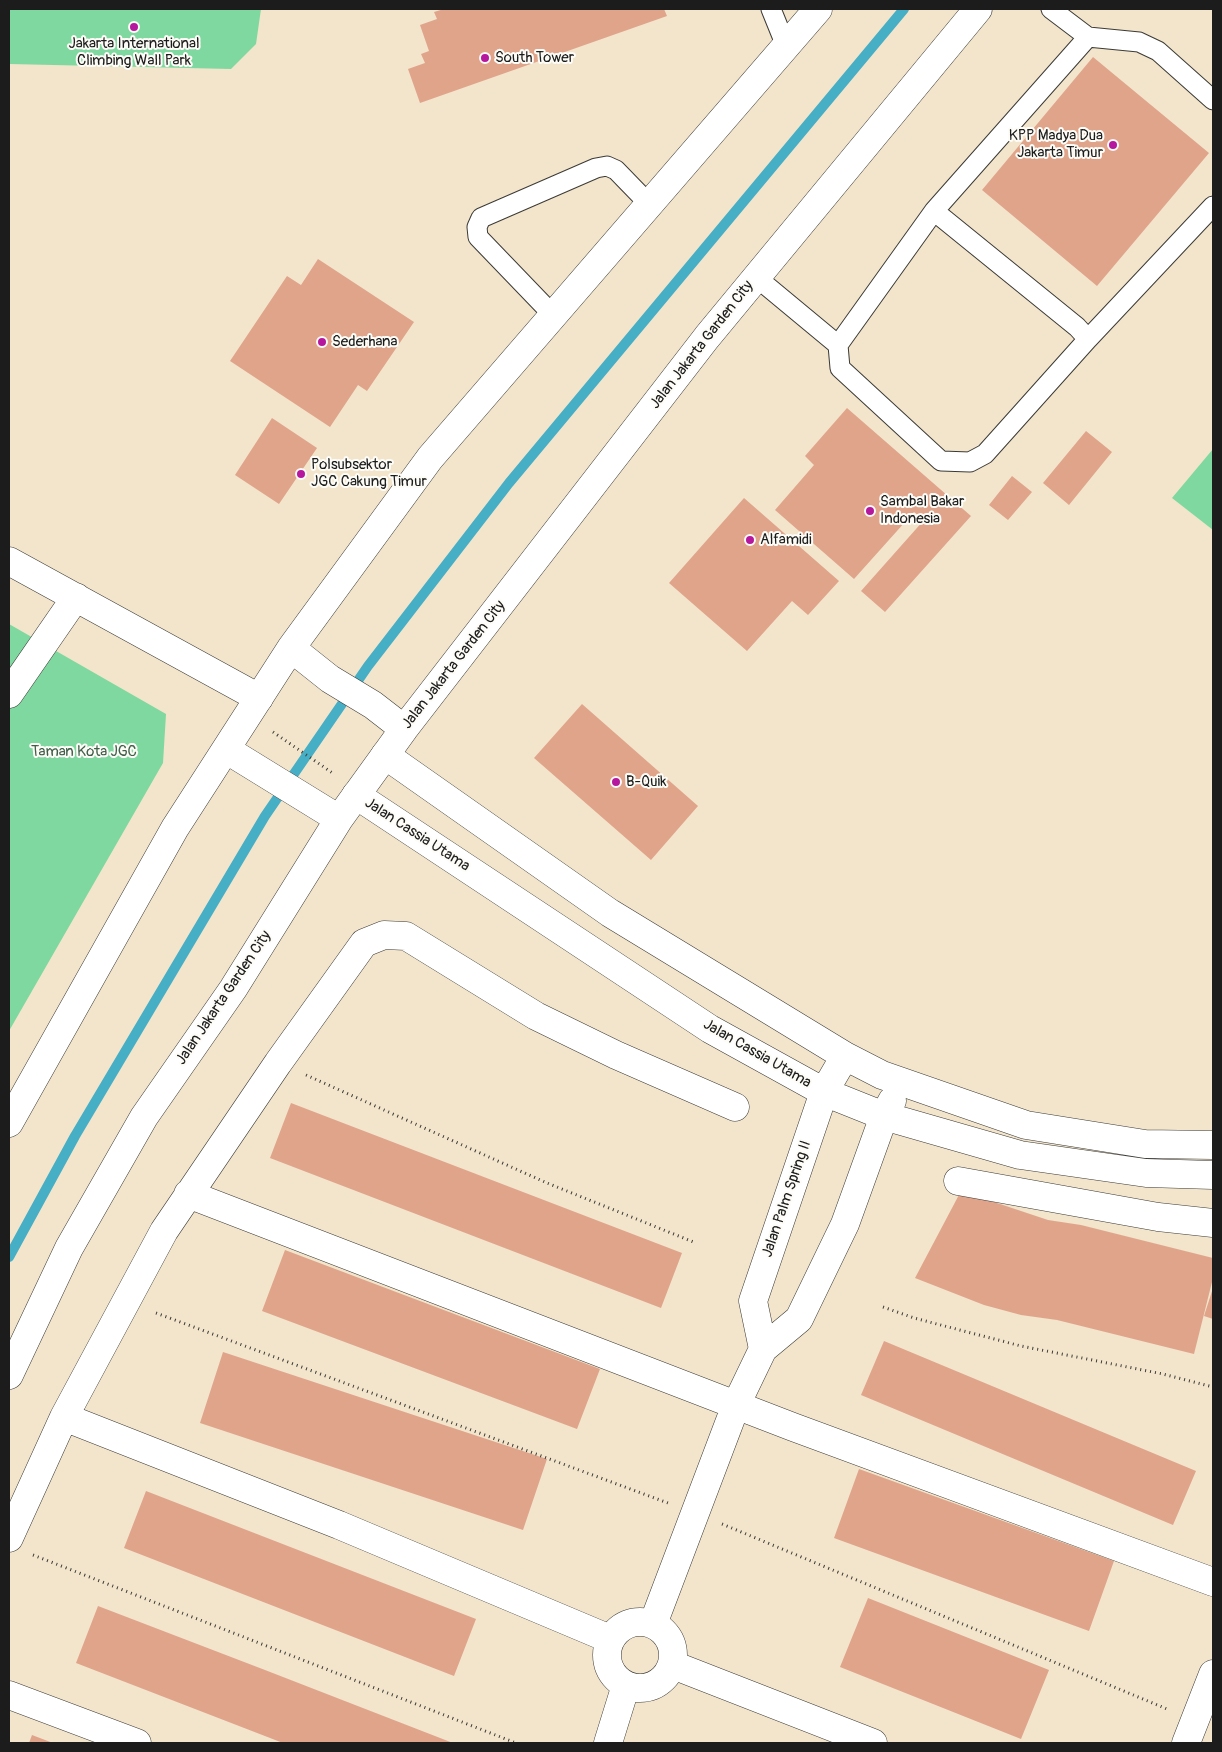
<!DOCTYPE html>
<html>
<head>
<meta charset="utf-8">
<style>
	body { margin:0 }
	#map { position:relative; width:1222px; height:1752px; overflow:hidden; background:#f2e5cb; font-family:Pangolin,sans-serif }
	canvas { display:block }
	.frame { position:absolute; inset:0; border:10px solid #1c1c1c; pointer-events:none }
</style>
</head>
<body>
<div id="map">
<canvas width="1222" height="1752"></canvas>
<div class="frame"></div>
</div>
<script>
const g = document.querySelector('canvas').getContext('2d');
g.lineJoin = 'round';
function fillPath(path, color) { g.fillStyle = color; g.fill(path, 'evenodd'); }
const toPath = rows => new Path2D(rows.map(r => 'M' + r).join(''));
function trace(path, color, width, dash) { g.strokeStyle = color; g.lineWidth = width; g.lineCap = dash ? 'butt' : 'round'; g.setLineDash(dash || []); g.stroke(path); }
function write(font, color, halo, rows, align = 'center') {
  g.font = font + ' Pangolin,sans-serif'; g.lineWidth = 4; g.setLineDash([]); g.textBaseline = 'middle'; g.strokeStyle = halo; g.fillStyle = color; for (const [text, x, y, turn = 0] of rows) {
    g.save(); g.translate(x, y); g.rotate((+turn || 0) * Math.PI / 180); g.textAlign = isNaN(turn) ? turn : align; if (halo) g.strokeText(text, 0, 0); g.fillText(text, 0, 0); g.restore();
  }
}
fillPath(toPath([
	[9,9,261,9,256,44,231,69,9,64],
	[1213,449,1213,530,1172,498],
	[9,624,166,714,163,763,9,1031]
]), '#7fd89f');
trace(toPath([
	[9,1257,75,1136,265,816,368,666,509,483,904,9]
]), '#46aec5', 10);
fillPath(toPath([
	[444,9,664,9,667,16,420,103,408,69,425,63,421,54,429,51,420,25,437,19,434,12],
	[1093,57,1209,153,1097,286,982,190],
	[318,259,414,322,367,391,358,385,330,427,230,361,287,276,301,285],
	[847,408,971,516,885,612,861,591,924,520,914,512,854,579,775,510,814,465,805,456],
	[272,418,317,448,279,504,235,475],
	[1086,431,1112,452,1069,505,1043,483],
	[1012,476,1032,492,1008,520,989,505],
	[744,498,839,581,808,615,792,601,747,651,669,583],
	[582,704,698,806,651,860,534,758],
	[291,1103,682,1253,661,1308,270,1158],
	[961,1191,1048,1220,1081,1225,1213,1258,1213,1278,1194,1354,1057,1320,1021,1315,984,1305,915,1278],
	[285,1250,600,1369,577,1429,262,1311],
	[1213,1288,1213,1319,1204,1316],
	[884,1341,1196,1471,1173,1525,861,1395],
	[223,1352,547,1459,523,1530,200,1423],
	[859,1469,1114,1561,1089,1631,834,1538],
	[146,1491,476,1619,454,1676,124,1548],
	[868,1598,1049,1670,1021,1739,840,1667],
	[98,1606,265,1670,453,1743,283,1743,76,1663],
	[32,1735,53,1743,29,1743]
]), '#e0a48b');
const lane = toPath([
	[771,9,786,46],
	[1051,9,1088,37],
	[1213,100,1158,51,1139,42,1088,37,934,211,838,345,840,368,941,461,970,462,985,454,1088,339,1213,206],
	[934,211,1077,327,1088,339],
	[756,277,838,345],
	[553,315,478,237,477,227,481,218,596,168,607,166,616,170,649,204]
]);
const street = toPath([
	[9,561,259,698],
	[9,694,76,597],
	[385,755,610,913,845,1056,882,1075,1026,1125,1145,1144,1213,1145],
	[356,795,710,1029,824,1092,884,1116,1020,1155,1146,1173,1213,1175],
	[958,1181,1158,1217,1213,1223],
	[188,1194,793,1427,1213,1582],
	[763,1349,753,1301,824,1092,845,1056],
	[64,1417,339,1525,610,1639],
	[9,1538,64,1417,164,1231,278,1063,364,943,384,935,406,936,536,1016,616,1055,735,1107],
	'607 1655a33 33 0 1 1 66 0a33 33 0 1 1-66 0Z',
	[653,1624,736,1405,763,1349,799,1319,845,1224,884,1116,892,1101],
	[673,1665,873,1743],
	[9,1695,137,1743],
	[608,1743,626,1685],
	[1186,1743,1213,1674]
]);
const secondary = toPath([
	[291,648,330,679,373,705,404,729],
	[227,750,339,819],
	[9,1123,175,828,291,648,430,458,818,9],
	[9,1375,69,1248,144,1117,233,989,339,819,404,729,707,337,978,9]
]);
trace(lane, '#3c3a36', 21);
trace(street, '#3c3a36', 29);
trace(secondary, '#3c3a36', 29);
trace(toPath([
	[273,732,334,774],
	[306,1075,547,1183,696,1243],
	[883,1307,914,1318,1021,1346,1163,1374,1213,1387],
	[156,1313,668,1503],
	[722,1524,1167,1709],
	[33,1555,516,1743]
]), '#3c3a36', 3, [1, 4]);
trace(lane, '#fff', 19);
trace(street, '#fff', 28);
trace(secondary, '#fff', 28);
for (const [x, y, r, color] of [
	[134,27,5,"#b5179e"],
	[485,58,5,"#b5179e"],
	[1113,145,5,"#b5179e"],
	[322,342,5,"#b5179e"],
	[301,474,5,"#b5179e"],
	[870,511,5,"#b5179e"],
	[750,540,5,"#b5179e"],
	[616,782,5,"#b5179e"]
]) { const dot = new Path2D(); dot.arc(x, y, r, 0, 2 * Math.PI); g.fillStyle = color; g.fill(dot); trace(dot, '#fdfcf7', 2); }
write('15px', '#1c1c1c', '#fdfcf7', [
	["Jakarta International",134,44,"center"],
	["Climbing Wall Park",134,61,"center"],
	["South Tower",495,58],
	["KPP Madya Dua",1103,136,"right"],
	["Jakarta Timur",1103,153,"right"],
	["Sederhana",332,342],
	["Polsubsektor",311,465],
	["JGC Cakung Timur",311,482],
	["Sambal Bakar",880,502],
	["Indonesia",880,519],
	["Alfamidi",760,540],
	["B-Quik",626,782]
], 'left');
write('15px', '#1c1c1c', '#fdfcf7', [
	["Jalan Jakarta Garden City",702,345,-52],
	["Jalan Jakarta Garden City",454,665,-52],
	["Jalan Cassia Utama",417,835,33],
	["Jalan Jakarta Garden City",224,998,-56],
	["Jalan Cassia Utama",757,1054,30],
	["Jalan Palm Spring II",787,1199,-71]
]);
write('15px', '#3f5e4a', '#fdfcf7', [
	["Taman Kota JGC",84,752]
]);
</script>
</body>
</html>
